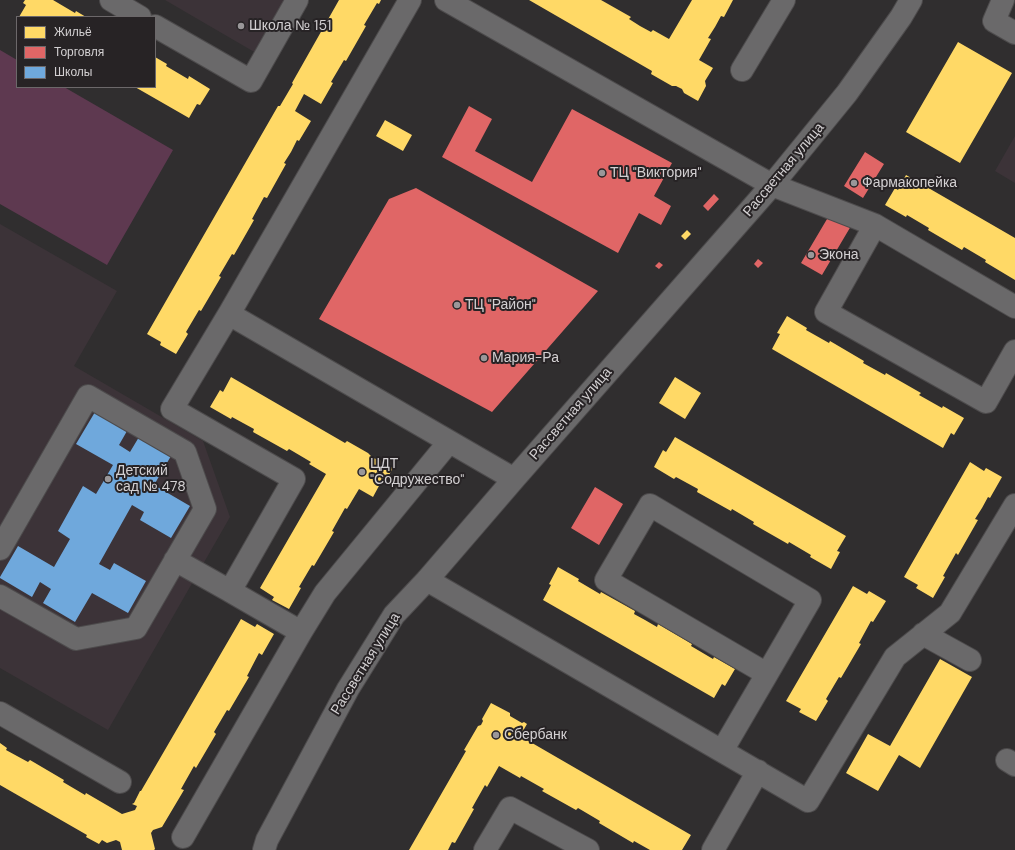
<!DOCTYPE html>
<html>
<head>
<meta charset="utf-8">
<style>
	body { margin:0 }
	#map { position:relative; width:1015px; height:850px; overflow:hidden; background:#302e2f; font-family:"DM Sans",sans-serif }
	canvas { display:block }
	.legend { position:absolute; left:16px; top:16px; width:140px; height:72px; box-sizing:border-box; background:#272325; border:1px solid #6c686a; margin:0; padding:5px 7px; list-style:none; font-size:12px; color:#d3d0d2 }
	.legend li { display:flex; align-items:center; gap:8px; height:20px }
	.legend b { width:20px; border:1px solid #6c686a }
</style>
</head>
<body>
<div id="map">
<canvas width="1015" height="850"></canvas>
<ul class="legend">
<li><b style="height:11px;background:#ffd966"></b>Жильё</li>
<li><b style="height:11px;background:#e06666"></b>Торговля</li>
<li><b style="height:11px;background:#6fa8dc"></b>Школы</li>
</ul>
</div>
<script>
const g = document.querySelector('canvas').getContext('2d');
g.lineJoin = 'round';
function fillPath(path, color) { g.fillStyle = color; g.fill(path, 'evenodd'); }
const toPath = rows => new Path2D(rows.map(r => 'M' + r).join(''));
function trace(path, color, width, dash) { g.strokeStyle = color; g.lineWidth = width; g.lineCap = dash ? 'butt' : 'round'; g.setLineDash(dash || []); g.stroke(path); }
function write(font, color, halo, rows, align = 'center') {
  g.font = font + ' "DM Sans",sans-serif'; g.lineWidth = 4; g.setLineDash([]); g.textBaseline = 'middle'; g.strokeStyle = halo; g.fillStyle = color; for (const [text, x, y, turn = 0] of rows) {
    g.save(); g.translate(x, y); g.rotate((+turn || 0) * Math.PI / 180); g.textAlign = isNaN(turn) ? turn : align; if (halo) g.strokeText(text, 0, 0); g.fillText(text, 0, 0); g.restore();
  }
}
fillPath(toPath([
	[165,0,287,0,256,53],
	[1015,136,1015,183,995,171],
	[0,224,117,291,74,366,203,441,230,517,108,730,0,668]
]), '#3c3338');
fillPath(toPath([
	[0,50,17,60,17,87,64,87,173,150,107,265,0,204]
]), '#5e3950');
fillPath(toPath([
	[25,0,53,0,75,13,76,11,86,17,19,17,26,5,23,3],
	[339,0,381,0,379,4,377,3,364,25,366,26,346,61,344,60,331,82,333,83,321,104,304,94,295,111,311,121,299,141,297,140,291,152,284,163,286,164,267,198,264,197,252,219,254,220,234,255,232,254,219,276,221,277,201,311,199,310,186,332,188,334,176,354,160,345,161,342,147,334,278,106,280,106,290,89,293,84,292,83],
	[529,0,601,0,631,17,629,19,640,26,651,32,653,30,669,39,692,0,733,0,724,17,721,16,715,27,708,38,711,39,699,60,713,68,705,81,706,86,698,101,684,93,682,89,676,86,672,86,651,74,652,71],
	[958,42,1012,73,960,163,906,132],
	[155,57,167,64,166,66,188,79,189,76,210,89,200,105,197,104,189,118,135,87,155,87],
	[385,120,412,135,403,151,376,136],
	[906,175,1015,238,1015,280,985,262,986,260,964,247,962,250,928,230,929,228,907,215,906,217,885,205,895,188,898,190],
	[687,230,691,234,685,240,681,236],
	[787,316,807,328,806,330,829,343,830,341,864,361,863,363,885,375,886,373,921,393,919,395,942,408,943,406,964,418,954,435,951,433,943,448,772,349,780,334,777,333],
	[231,377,345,443,347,441,368,453,373,458,380,460,393,468,385,482,380,484,373,497,359,489,347,509,345,508,332,531,334,532,314,566,312,565,299,587,301,588,289,609,272,600,274,597,260,588,326,474,309,464,311,462,289,449,287,451,253,432,254,429,232,417,231,419,210,407,220,390,223,392],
	[675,377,701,393,685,419,659,403],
	[675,437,846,536,837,551,840,552,831,569,810,557,811,555,789,542,788,544,753,524,754,522,732,509,731,511,697,492,698,489,676,477,674,479,654,467,663,450,666,452],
	[970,462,984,471,986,468,1002,477,990,498,988,497,982,508,975,519,978,520,958,555,956,553,943,576,945,577,933,598,916,588,918,585,904,577],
	[558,567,579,579,578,581,600,594,601,592,635,611,634,614,645,620,657,627,658,624,692,644,691,646,713,659,714,657,735,669,725,686,722,684,714,698,543,600,551,585,549,584],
	[853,586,867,594,869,591,886,601,873,622,871,621,859,643,861,644,841,678,839,677,826,699,828,701,816,721,799,712,801,709,786,701],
	[241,619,255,627,257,624,274,634,262,655,259,653,247,676,249,677,229,711,227,710,214,732,216,734,196,768,194,766,181,789,184,790,162,827,153,830,151,833,155,849,154,850,122,850,120,842,116,840,107,843,102,840,99,844,86,837,87,835,0,785,0,743,7,748,6,750,28,762,30,760,64,780,63,782,85,795,86,793,122,814,135,810,137,806,132,804,134,803,140,791,141,791],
	[940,659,972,677,920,768,899,755,878,791,846,773,868,734,890,746],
	[491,703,510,713,510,716,522,723,524,722,527,724,520,736,691,835,682,850,650,850,634,841,633,843,599,823,600,821,578,808,576,810,542,791,544,789,521,776,520,778,499,766,487,787,485,785,472,808,474,809,455,843,452,842,448,850,409,850,466,751,464,750,478,726,481,725,483,721,482,719]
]), '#ffd966');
fillPath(toPath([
	[469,106,492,119,475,151,532,182,572,109,672,163,654,196,671,206,661,225,639,213,618,253,442,157],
	[865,152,884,164,863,198,844,186],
	[416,188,598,291,492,412,319,319,389,199],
	[714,194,719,199,708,211,703,206],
	[830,214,851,226,822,275,801,263],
	[758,259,763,263,758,268,754,264],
	[659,262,663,265,659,269,655,266],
	[595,487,623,504,599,545,571,528]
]), '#e06666');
fillPath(toPath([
	[95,412,127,431,119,445,130,452,139,437,171,456,154,485,190,506,171,538,140,520,144,512,132,505,99,564,110,570,114,563,146,581,128,613,92,593,75,622,43,603,51,589,40,582,32,597,0,578,0,577,18,546,54,567,70,539,58,531,83,486,96,494,113,465,76,444]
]), '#6fa8dc');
const minor = toPath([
	[111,0,140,17],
	[410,0,229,314,514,479],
	[446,0,772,185,875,225,1015,307],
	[1003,0,994,21,1015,33],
	[155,26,251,81,297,0],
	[742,70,784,0],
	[875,225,826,312,986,402,1015,351],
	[229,314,172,409,294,479,230,591,301,632],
	[0,549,88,396,185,452,205,509,136,628,76,639,0,596],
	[175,560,230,591],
	[427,580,808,801,895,657,950,613,1015,505],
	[923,634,970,660],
	[0,713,120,782],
	[722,751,767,674,810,600,650,505,606,580,767,674],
	[1007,760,1015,765],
	[183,837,301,632,325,593,449,442],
	[264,850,267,840,348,689,394,615,427,580,514,479,772,185,847,93,901,17,911,0],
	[485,850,510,808,588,850],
	[713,850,758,771]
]);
trace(minor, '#4d4b4c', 24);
trace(minor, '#6a696a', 22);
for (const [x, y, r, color] of [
	[241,26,4,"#9a9799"],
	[602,173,4,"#9a9799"],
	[854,183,4,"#9a9799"],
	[811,255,4,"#9a9799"],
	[457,305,4,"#9a9799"],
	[484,358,4,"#9a9799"],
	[362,472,4,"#9a9799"],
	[108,479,4,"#9a9799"],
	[496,735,4,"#9a9799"]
]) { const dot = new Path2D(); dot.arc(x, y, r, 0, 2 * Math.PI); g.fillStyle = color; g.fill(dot); trace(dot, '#272325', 1.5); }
write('14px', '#d3d0d2', '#272325', [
	["Школа № 151",249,26],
	["ТЦ \"Виктория\"",610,173],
	["Фармакопейка",862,183],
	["Экона",819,255],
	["ТЦ \"Район\"",465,305],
	["Мария-Ра",492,358],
	["ЦДТ",370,464],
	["\"Содружество\"",370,480],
	["Детский",116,471],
	["сад № 478",116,487],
	["Сбербанк",504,735]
], 'left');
write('14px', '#d3d0d2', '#272325', [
	["Рассветная улица",784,170,-50],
	["Рассветная улица",571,414,-49],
	["Рассветная улица",366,664,-58]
]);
</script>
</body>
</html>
